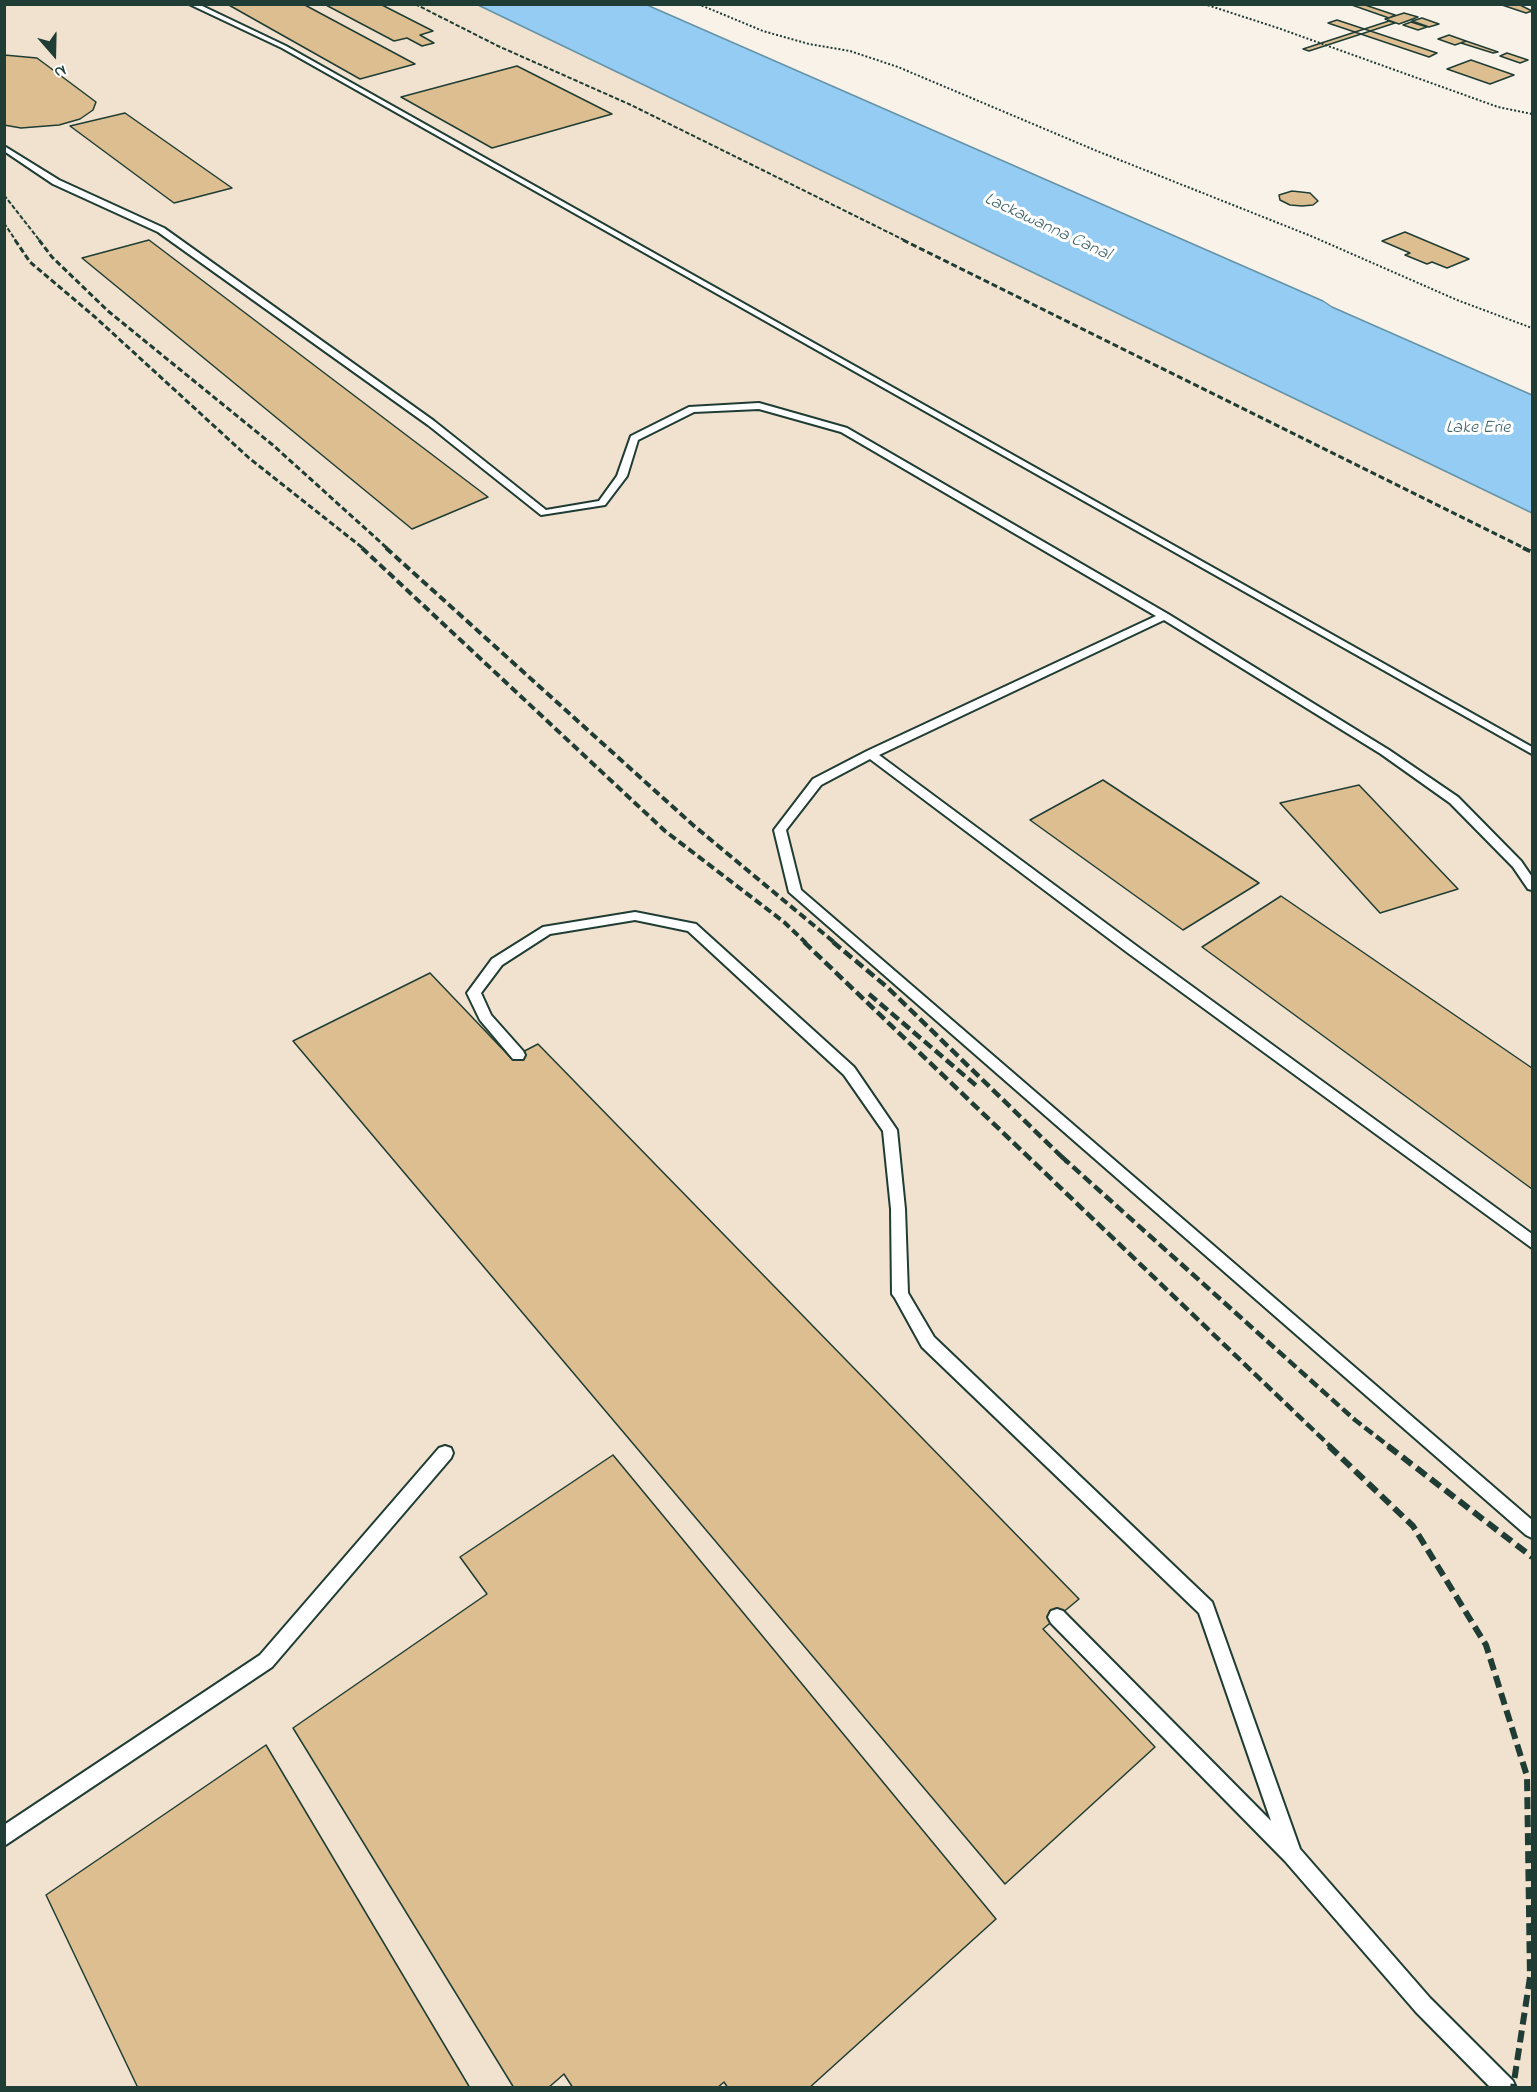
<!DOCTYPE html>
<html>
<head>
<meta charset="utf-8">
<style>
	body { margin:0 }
	#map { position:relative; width:1537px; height:2092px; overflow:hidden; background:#f8f2e9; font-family:"Indie Flower",sans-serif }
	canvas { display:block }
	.frame { position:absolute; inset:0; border:6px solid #1f3d34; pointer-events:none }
	.north { position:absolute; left:24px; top:24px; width:60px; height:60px; -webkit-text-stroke:4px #fff; paint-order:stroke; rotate:160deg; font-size:16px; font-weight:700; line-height:24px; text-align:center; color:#1f3d34 }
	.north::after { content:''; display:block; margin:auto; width:21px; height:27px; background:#1f3d34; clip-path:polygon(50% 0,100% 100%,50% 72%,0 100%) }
</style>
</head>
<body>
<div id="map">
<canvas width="1537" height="2092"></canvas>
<div class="frame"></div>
<div class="north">N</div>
</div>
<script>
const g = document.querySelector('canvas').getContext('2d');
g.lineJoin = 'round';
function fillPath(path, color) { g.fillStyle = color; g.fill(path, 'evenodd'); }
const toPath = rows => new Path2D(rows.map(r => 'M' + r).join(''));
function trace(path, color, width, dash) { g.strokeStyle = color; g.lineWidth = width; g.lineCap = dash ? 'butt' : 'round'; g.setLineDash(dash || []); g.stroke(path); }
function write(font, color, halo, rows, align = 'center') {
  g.font = font + ' "Indie Flower",sans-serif'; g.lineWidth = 6; g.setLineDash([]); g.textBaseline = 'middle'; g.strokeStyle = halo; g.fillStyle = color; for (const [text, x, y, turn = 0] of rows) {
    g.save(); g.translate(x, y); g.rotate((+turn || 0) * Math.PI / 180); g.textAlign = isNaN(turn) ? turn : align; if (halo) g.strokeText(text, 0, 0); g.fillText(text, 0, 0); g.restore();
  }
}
fillPath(toPath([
	[5,5,478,5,1532,513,1532,2087,5,2088]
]), '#f0e2ce');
const water = toPath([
	[478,5,647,5,1323,301,1332,307,1532,395,1532,513,478,5]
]);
fillPath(water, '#94ccf3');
trace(water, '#6593a7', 1.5);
const building = toPath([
	[227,4,303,4,415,64,360,79,227,4],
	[324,4,380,4,433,31,420,35,434,43,422,46,407,38,394,41,324,4],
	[1349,4,1362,4,1395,15,1389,18,1349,4],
	[1499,4,1518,4,1532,11,1526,13,1499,4],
	[1404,13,1418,17,1399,24,1385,19,1404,13],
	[1422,18,1439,24,1429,27,1412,21,1422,18],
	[1337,20,1437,53,1429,57,1328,23,1337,20],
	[1389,21,1395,23,1309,51,1303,49,1389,21],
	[1411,22,1427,27,1418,30,1403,25,1411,22],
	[1449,35,1466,41,1455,45,1438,39,1449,35],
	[1466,41,1498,52,1493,53,1461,43,1466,41],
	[1507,53,1528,60,1520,63,1500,56,1507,53],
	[4,55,37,58,96,102,93,110,80,119,59,125,21,128,4,125,4,55],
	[1471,60,1514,75,1490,84,1447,69,1471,60],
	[517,66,612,114,492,148,401,97,517,66],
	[125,113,232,188,174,203,70,126,125,113],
	[1292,191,1310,193,1318,201,1313,205,1302,206,1290,205,1280,200,1279,195,1292,191],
	[1405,232,1469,259,1447,268,1432,262,1427,264,1405,255,1410,253,1382,241,1405,232],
	[149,240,488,497,412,529,82,258,149,240],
	[1103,780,1259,883,1183,930,1030,820,1103,780],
	[1359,785,1458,889,1380,913,1280,803,1359,785],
	[1281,896,1532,1068,1532,1189,1202,947,1281,896],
	[430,973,511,1058,538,1044,1079,1599,1043,1629,1155,1747,1005,1884,293,1041,430,973],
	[613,1455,996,1919,809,2088,728,2088,724,2082,717,2088,573,2088,564,2074,548,2088,514,2088,293,1728,487,1594,460,1557,613,1455],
	[266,1745,470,2088,138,2088,46,1895,266,1745]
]);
fillPath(building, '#dcbe90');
trace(building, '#1f3d34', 1.5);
const lane = toPath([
	[189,4,198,4,286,46,1532,747,1532,754,282,48,189,4],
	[4,146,59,180,164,228,434,421,546,510,599,501,617,476,631,436,689,407,759,403,847,428,1168,614,1389,750,1458,797,1521,861,1532,877,1532,890,1528,889,1513,867,1450,803,1381,754,1164,620,879,755,1138,947,1532,1234,1532,1248,1128,953,870,759,821,785,786,830,801,890,1532,1520,1532,1538,1526,1535,789,892,774,830,813,779,867,751,1156,616,841,432,759,409,694,412,638,440,627,476,605,505,541,515,428,425,158,232,53,184,4,151,4,146],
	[635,912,696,924,854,1067,897,1130,905,1209,908,1293,934,1337,1212,1602,1300,1849,1430,1998,1513,2081,1516,2088,1491,2088,1416,2012,1285,1861,1051,1623,1048,1617,1051,1611,1057,1609,1063,1611,1271,1821,1199,1613,922,1347,895,1298,892,1294,891,1209,883,1131,844,1075,688,931,635,920,550,934,502,965,481,993,491,1015,523,1051,525,1055,523,1059,513,1059,480,1020,467,993,492,959,543,927,635,912],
	[445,1446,451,1448,453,1453,451,1458,272,1667,4,1846,4,1825,260,1655,439,1448,445,1446]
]);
trace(lane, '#1f3d34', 4);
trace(toPath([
	[698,4,763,31,809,44,850,51,898,67,1097,151,1311,236,1457,300,1532,328],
	[1204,4,1278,28,1498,107,1532,114]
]), '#1f3d34', 2, [2, 2]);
fillPath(lane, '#fff');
trace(toPath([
	[415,4,498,46,631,105,906,241],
	[4,195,40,241],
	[4,223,16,241]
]), '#1f3d34', 2, [4.5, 2]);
trace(toPath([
	[15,240,30,262,95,317,249,458,364,549],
	[39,240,52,257,108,311,274,446,388,549],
	[903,240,1526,549]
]), '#1f3d34', 3, [6, 3]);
trace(toPath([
	[362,548,665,831,784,922,806,943],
	[386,548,693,825,835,943],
	[1523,548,1532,552]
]), '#1f3d34', 4, [8, 4]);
trace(toPath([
	[804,942,1331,1447],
	[833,942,887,987,1067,1162],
	[869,994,979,1088],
	[1062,1157,1355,1420,1390,1447]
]), '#1f3d34', 4.5, [10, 4.5]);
trace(toPath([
	[1329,1446,1413,1526,1486,1645,1527,1776,1530,1977,1513,2088],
	[1388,1446,1532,1557]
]), '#1f3d34', 6, [12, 6]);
write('italic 18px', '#3c6164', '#fff', [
	["Lackawanna Canal",1047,228,25],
	["Lake Erie",1478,429]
]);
</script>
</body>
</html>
